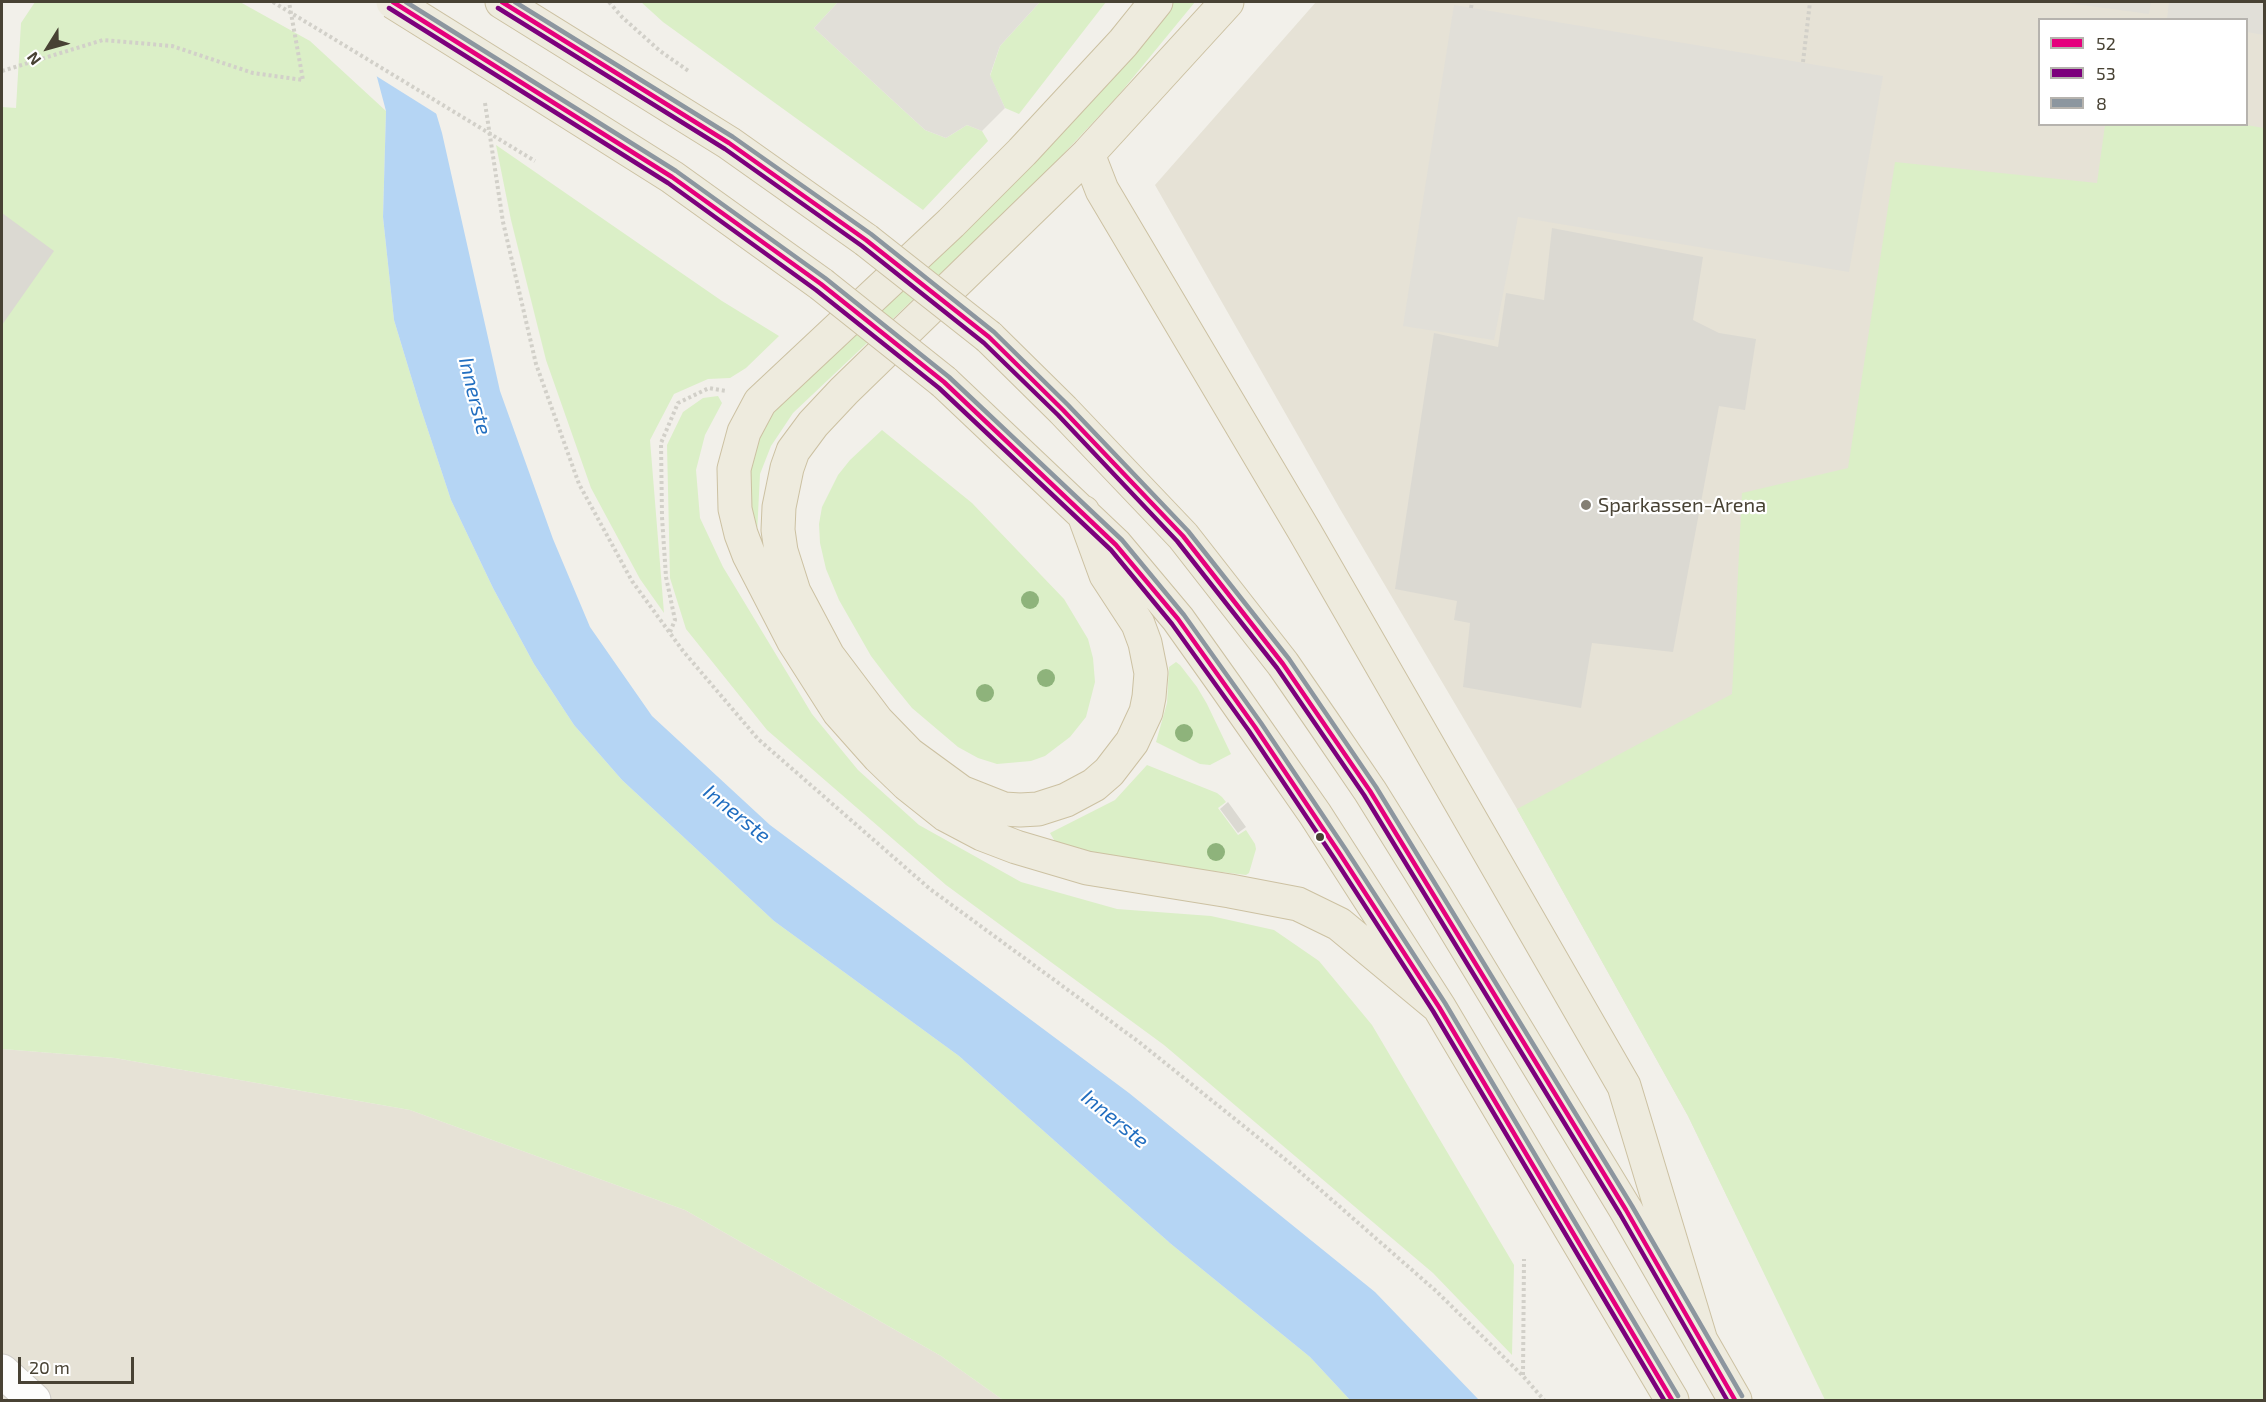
<!DOCTYPE html>
<html>
<head>
<meta charset="utf-8">
<style>
	body { margin:0 }
	#map { position:relative; width:2266px; height:1402px; overflow:hidden; background:#f2f0ea; font-family:"Exo 2",sans-serif }
	canvas { display:block }
	.frame { position:absolute; inset:0; border:3px solid #484234; pointer-events:none }
	.legend { position:absolute; left:2038px; top:18px; width:210px; height:108px; box-sizing:border-box; background:#fff; border:2px solid #b6b3ae; margin:0; padding:8px 10px; list-style:none; font-size:18px; color:#484234 }
	.legend li { display:flex; align-items:center; gap:12px; height:30px }
	.legend b { width:30px; border:2px solid #b6b3ae }
	.north { position:absolute; left:18px; top:18px; width:60px; height:60px; -webkit-text-stroke:4px #fff; paint-order:stroke; rotate:233deg; font-size:16px; font-weight:700; line-height:24px; text-align:center; color:#484234 }
	.north::after { content:''; display:block; margin:auto; width:21px; height:27px; background:#484234; clip-path:polygon(50% 0,100% 100%,50% 72%,0 100%) }
	.scale { position:absolute; left:18px; top:1357px; width:116px; height:27px; box-sizing:border-box; border:3px solid #484234; border-top:0; padding-left:8px; font-size:18px; line-height:21px; white-space:nowrap; color:#484234; -webkit-text-stroke:4px #fff; paint-order:stroke }
</style>
</head>
<body>
<div id="map">
<canvas width="2266" height="1402"></canvas>
<div class="frame"></div>
<ul class="legend">
<li><b style="height:8px;background:#e5007d"></b>52</li>
<li><b style="height:8px;background:#7c007c"></b>53</li>
<li><b style="height:8px;background:#8c969f"></b>8</li>
</ul>
<div class="north">N</div>
<div class="scale">20 m</div>
</div>
<script>
const g = document.querySelector('canvas').getContext('2d');
g.lineJoin = 'round';
function fillPath(path, color) { g.fillStyle = color; g.fill(path, 'evenodd'); }
const toPath = rows => new Path2D(rows.map(r => 'M' + r).join(''));
function trace(path, color, width, dash) { g.strokeStyle = color; g.lineWidth = width; g.lineCap = dash ? 'butt' : 'round'; g.setLineDash(dash || []); g.stroke(path); }
function write(font, color, halo, rows, align = 'center') {
  g.font = font + ' "Exo 2",sans-serif'; g.lineWidth = 4.5; g.setLineDash([]); g.textBaseline = 'middle'; g.strokeStyle = halo; g.fillStyle = color; for (const [text, x, y, turn = 0] of rows) {
    g.save(); g.translate(x, y); g.rotate((+turn || 0) * Math.PI / 180); g.textAlign = isNaN(turn) ? turn : align; if (halo) g.strokeText(text, 0, 0); g.fillText(text, 0, 0); g.restore();
  }
}
fillPath(toPath([
	[1316,2,2264,2,2264,1400,1826,1400,1688,1116,1517,809,1340,509,1155,185],
	[2040,20,2246,20,2246,124,2040,124],
	[2,1049,115,1058,410,1110,685,1210,941,1356,1003,1400,2,1400]
]), '#e6e2d6');
fillPath(toPath([
	[35,2,240,2,310,41,386,111,383,217,394,320,420,406,451,500,493,588,534,664,574,725,622,780,774,921,959,1056,1171,1244,1310,1357,1350,1400,1003,1400,941,1356,685,1210,410,1110,115,1058,2,1049,2,107,16,108,21,23],
	[641,2,838,2,814,28,925,130,946,138,967,125,982,131,988,141,923,210,663,22],
	[1040,2,1106,2,1019,114,1005,108,990,76,1000,46],
	[1173,2,1195,2,1117,97,1033,186,793,413,771,446,760,474,757,534,746,502,748,472,756,443,779,401,1104,86],
	[2240,124,2264,128,2264,1400,1825,1400,1688,1116,1517,809,1732,694,1742,493,1848,468,1895,162,2097,183,2105,125],
	[496,145,722,301,779,336,746,368,730,378,708,379,674,394,650,440,664,613,640,579,591,488,546,360,511,220],
	[718,396,722,403,705,435,696,470,700,518,723,567,812,714,858,770,919,825,1021,882,1117,909,1211,916,1274,930,1319,961,1372,1025,1514,1265,1512,1355,1433,1273,1164,1045,946,885,767,730,686,629,670,578,667,445,683,412,703,398],
	[882,430,972,503,1064,599,1088,639,1093,658,1095,682,1086,717,1070,737,1045,756,1031,761,997,764,978,758,958,747,912,708,890,681,871,656,839,600,826,569,820,543,819,524,822,507,838,475,850,460],
	[1176,662,1180,665,1197,687,1207,704,1231,754,1210,765,1200,764,1156,742,1167,703,1169,667],
	[1147,765,1217,793,1222,797,1226,802,1218,808,1238,835,1246,830,1255,844,1256,849,1249,873,1246,875,1139,862,1057,845,1050,833,1115,800]
]), '#dbefc7');
fillPath(toPath([
	[838,2,1040,2,1000,46,990,75,1005,108,982,131,967,125,946,138,925,130,814,28],
	[2060,2,2151,2,2149,14],
	[2169,2,2244,2,2264,4,2264,35,2247,32,2246,20,2167,19],
	[1454,5,1883,76,1849,272,1518,217,1494,340,1403,326]
]), '#e1dfd8');
fillPath(toPath([
	[357,2,403,2,442,133,500,391,553,539,590,627,652,716,770,825,1129,1093,1375,1292,1479,1400,1350,1400,1310,1357,1171,1244,959,1056,774,921,622,780,574,725,534,664,493,588,451,500,420,406,394,320,383,217,386,111]
]), '#b5d5f4');
fillPath(toPath([
	[354,2,407,2,440,116,373,74]
]), '#f2f0ea');
fillPath(toPath([
	[2,213,54,251,2,325],
	[1552,228,1703,257,1693,320,1719,333,1756,339,1745,410,1719,406,1673,652,1592,643,1581,708,1463,687,1470,623,1454,620,1457,601,1395,589,1434,333,1498,347,1506,293,1544,300],
	[1228,802,1246,827,1238,833,1220,809]
]), '#dbd9d2');
const minor = toPath([
	[2,1371,34,1400]
]);
const trunk = toPath([
	[502,2,729,143,866,240],
	[1156,2,1123,43,1022,152,951,223,760,402,744,432,734,469,735,509,741,534,749,555,793,640,839,712,879,757,907,784,946,815,982,834,1016,847,1087,868,1230,891,1298,904,1339,924,1439,1007],
	[518,80,672,177,821,284],
	[1088,154,1102,190,1305,532,1624,1086,1701,1341],
	[989,337,1063,410,1183,536,1283,664,1323,722,1370,791,1431,889,1626,1210,1735,1400],
	[944,382,1116,545,1178,619,1227,688,1315,814,1439,1007,1672,1400],
	[1083,512,1106,575,1138,624,1145,643,1151,673,1149,697,1146,712,1132,742,1109,772,1094,785,1066,800,1038,809,1020,810,1004,809,961,792,909,754,877,721,828,656,794,592,781,551,778,530,779,507,787,468,793,451,813,424,844,391,1088,154,1227,2]
]);
trace(minor, '#d0cdc7', 35);
trace(trunk, '#ccc1a2', 35);
trace(toPath([
	[609,2,622,17,660,51,690,72],
	[1471,8,1472,2],
	[1803,62,1810,2],
	[2,71,103,40,172,46,253,73,303,80,289,2],
	[485,103,503,222,536,364,579,484,632,581,683,651,758,739,930,889,1139,1042,1291,1164,1436,1291,1523,1376,1544,1400],
	[670,632,675,620,666,577,662,517,661,443,678,403,709,388,726,391],
	[1523,1375,1524,1259]
]), '#d2d0c9', 4, [3, 3]);
trace(minor, '#fdfdfc', 33);
trace(trunk, '#eeebde', 33);
const trunkBridge = toPath([
	[393,2,518,80],
	[866,240,989,337],
	[821,284,944,382]
]);
trace(trunkBridge, '#ccc1a2', 35, []);
trace(toPath([
	[273,2,535,161]
]), '#d2d0c9', 4, [3, 3]);
trace(trunkBridge, '#eeebde', 33);
trace(toPath([
	[393,2,672,177,821,284,944,382,1116,545,1178,619,1255,727,1340,854,1439,1007,1672,1400],
	[502,2,729,143,866,240,989,337,1063,410,1183,536,1283,664,1370,791,1626,1210,1735,1400]
]), '#e5007d', 4.5);
trace(toPath([
	[389,8,668,183,816,290,939,388,1111,550,1172,624,1249,731,1334,858,1433,1011,1664,1400],
	[498,8,725,149,862,246,984,343,1058,415,1177,541,1277,668,1364,795,1620,1214,1727,1400]
]), '#7c007c', 4.5);
trace(toPath([
	[406,2,676,171,825,278,949,377,1122,540,1184,615,1261,723,1346,850,1445,1003,1678,1396],
	[515,2,733,137,871,234,994,332,1068,405,1188,531,1289,659,1376,787,1632,1206,1742,1396]
]), '#8c969f', 4.5);
g.fillStyle = '#8eb37b';
for (const [x, y] of [
	[1030,600],
	[1046,678],
	[985,693],
	[1184,733],
	[1216,852]
]) { g.beginPath(); g.arc(x, y, 9, 0, 2 * Math.PI); g.fill(); }
for (const [x, y, r, color] of [
	[1586,505,6,"#847f74"],
	[1320,837,5,"#484234"]
]) { const dot = new Path2D(); dot.arc(x, y, r, 0, 2 * Math.PI); g.fillStyle = color; g.fill(dot); trace(dot, '#fff', 2); }
write('20px', '#484234', '#fff', [
	["Sparkassen-Arena",1598,505]
], 'left');
write('italic 21px', '#216ec0', '#fff', [
	["Innerste",475,396,76],
	["Innerste",737,814,39],
	["Innerste",1115,1119,39]
]);
</script>
</body>
</html>
